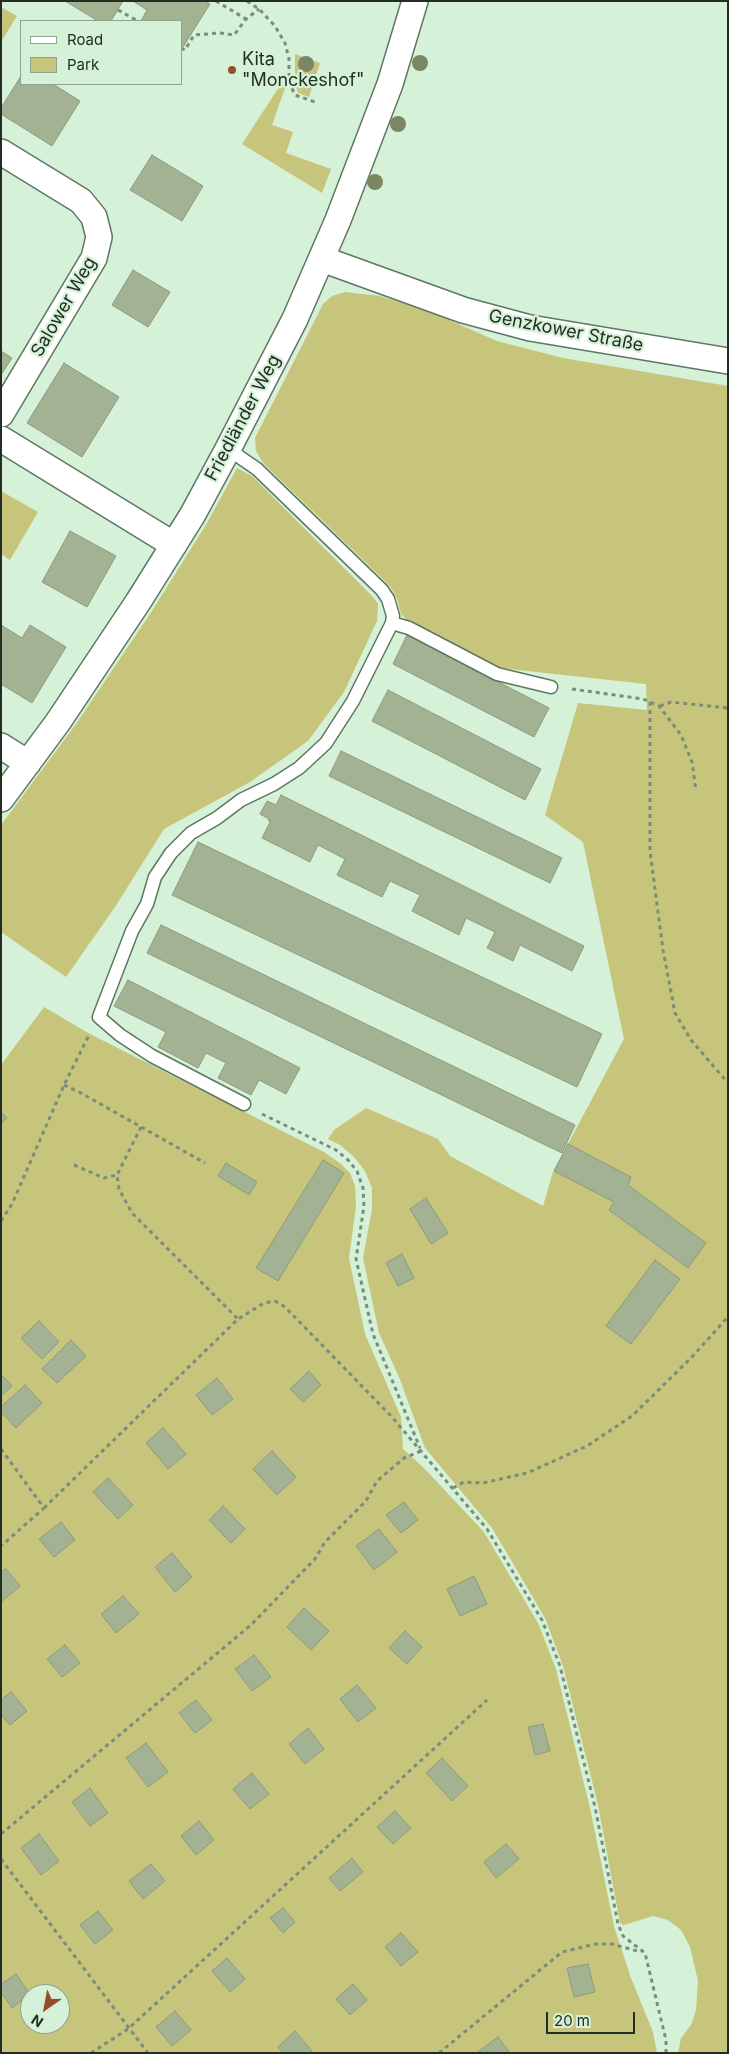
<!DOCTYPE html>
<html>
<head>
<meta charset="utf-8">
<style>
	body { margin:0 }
	#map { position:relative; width:729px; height:2054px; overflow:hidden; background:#d5f1d8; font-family:Inter,sans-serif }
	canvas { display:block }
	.frame { position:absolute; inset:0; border:2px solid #232d24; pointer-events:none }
	.legend { position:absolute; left:20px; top:20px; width:162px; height:65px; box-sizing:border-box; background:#d5f1d8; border:1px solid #8ea390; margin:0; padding:6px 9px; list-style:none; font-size:15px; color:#232d24 }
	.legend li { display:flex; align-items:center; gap:10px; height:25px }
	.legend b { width:25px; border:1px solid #8ea390 }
	.north { position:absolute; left:20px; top:1984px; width:50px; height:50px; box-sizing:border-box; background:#d5f1d8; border:1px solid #8ea390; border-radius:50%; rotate:213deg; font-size:14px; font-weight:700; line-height:20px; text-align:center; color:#232d24 }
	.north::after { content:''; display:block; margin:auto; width:18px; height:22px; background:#964e2a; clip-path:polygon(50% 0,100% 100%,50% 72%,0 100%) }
	.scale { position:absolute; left:546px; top:2012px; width:89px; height:22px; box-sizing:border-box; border:2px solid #232d24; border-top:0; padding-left:6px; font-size:15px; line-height:18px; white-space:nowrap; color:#232d24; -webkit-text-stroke:4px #d5f1d8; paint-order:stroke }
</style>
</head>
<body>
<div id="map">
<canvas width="729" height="2054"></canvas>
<div class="frame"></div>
<ul class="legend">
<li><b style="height:6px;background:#fff"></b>Road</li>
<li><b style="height:14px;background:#c7c57b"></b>Park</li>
</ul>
<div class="north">N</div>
<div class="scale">20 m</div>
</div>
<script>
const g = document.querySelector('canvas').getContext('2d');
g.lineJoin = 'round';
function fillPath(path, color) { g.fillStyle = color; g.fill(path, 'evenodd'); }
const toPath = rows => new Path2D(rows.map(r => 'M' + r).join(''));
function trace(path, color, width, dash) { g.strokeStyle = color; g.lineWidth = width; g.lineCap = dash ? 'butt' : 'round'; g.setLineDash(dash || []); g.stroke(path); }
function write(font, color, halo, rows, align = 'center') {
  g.font = font + ' Inter,sans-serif'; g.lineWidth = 4.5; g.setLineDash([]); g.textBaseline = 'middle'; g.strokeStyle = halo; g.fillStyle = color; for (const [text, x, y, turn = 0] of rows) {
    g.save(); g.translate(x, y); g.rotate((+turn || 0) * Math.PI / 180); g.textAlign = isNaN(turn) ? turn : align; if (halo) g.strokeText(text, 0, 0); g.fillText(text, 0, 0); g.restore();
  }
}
fillPath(toPath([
	[1,7,17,16,1,42],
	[295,54,320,63,309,97,298,93,295,82],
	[283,81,285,88,272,125,293,132,286,153,331,169,322,193,242,144],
	[345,292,380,296,426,310,497,341,563,358,728,386,728,2053,678,2053,681,2038,691,2025,696,2010,698,1981,690,1947,681,1930,668,1920,653,1916,624,1925,620,1923,598,1805,563,1666,545,1618,492,1528,425,1448,399,1377,379,1333,363,1258,372,1209,372,1188,365,1171,354,1157,340,1145,328,1139,334,1130,366,1108,438,1139,450,1156,543,1206,553,1172,624,1039,583,842,545,815,578,703,647,710,646,684,500,668,409,622,401,614,397,599,390,586,263,463,256,451,255,438,323,304,332,296],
	[237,468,252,476,373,597,378,604,377,621,344,692,308,741,250,782,164,829,115,907,66,977,1,932,1,825,76,724,150,614,207,523],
	[1,491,38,512,10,560,1,554],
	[44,1007,90,1034,324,1152,341,1164,350,1173,355,1186,356,1206,349,1258,365,1334,401,1417,403,1449,423,1467,484,1532,538,1623,556,1669,590,1808,614,1926,631,1978,653,2032,657,2053,1,2053,1,1065],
	[30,1994,60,1994,60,2024,30,2024]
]), '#c7c57b');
const building = toPath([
	[65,1,123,1,111,21,98,21,65,1],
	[133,1,205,1,210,4,183,47,181,46,181,21,141,21,147,10,133,1],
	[21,76,21,84,53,84,80,101,52,146,1,114,1,108,21,76],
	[152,155,203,186,182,221,130,190,152,155],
	[133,270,170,292,148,327,112,305,133,270],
	[1,351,12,358,1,375,1,351],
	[64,363,119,397,82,457,27,423,64,363],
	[70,531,116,556,87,607,42,582,70,531],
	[1,625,22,638,30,625,66,647,32,703,1,684,1,625],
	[407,635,549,708,534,737,393,664,407,635],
	[388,690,541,769,525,800,372,721,388,690],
	[341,751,562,858,550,883,329,776,341,751],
	[281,795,584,946,572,971,520,945,513,961,487,948,495,932,466,918,459,935,412,911,420,895,390,881,382,897,337,875,345,859,318,845,310,862,262,838,270,822,268,820,269,819,260,814,267,801,276,805,281,795],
	[198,842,602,1034,577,1087,172,895,198,842],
	[161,925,575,1125,562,1153,147,953,161,925],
	[128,980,300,1068,286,1094,259,1080,251,1095,218,1078,226,1063,206,1053,198,1068,158,1047,166,1032,114,1006,128,980],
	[1,1112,7,1118,1,1123,1,1112],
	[568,1144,631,1177,628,1185,706,1243,688,1268,609,1210,614,1202,554,1171,568,1144],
	[323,1160,344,1173,278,1281,256,1268,323,1160],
	[226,1163,257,1182,249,1195,218,1176,226,1163],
	[426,1198,448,1233,431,1244,410,1209,426,1198],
	[402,1254,414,1278,398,1286,386,1263,402,1254],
	[655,1260,680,1279,631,1344,606,1326,655,1260],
	[39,1321,59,1342,42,1359,21,1338,39,1321],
	[71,1340,86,1356,57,1383,42,1369,71,1340],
	[309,1371,321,1385,303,1402,290,1389,309,1371],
	[1,1374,12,1386,1,1396,1,1374],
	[217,1378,233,1399,212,1415,196,1395,217,1378],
	[25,1385,42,1403,16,1428,1,1412,1,1407,25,1385],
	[163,1428,186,1454,168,1469,146,1443,163,1428],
	[272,1451,296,1477,277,1495,253,1469,272,1451],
	[108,1478,133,1505,118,1519,93,1492,108,1478],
	[404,1502,418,1520,401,1533,386,1515,404,1502],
	[223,1506,245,1529,231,1543,209,1520,223,1506],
	[61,1522,75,1540,54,1557,39,1539,61,1522],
	[379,1529,397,1552,374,1570,356,1546,379,1529],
	[172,1553,192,1577,175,1592,155,1567,172,1553],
	[6,1569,20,1586,1,1602,1,1572,6,1569],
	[474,1576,487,1604,460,1616,447,1589,474,1576],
	[123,1596,139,1614,116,1633,101,1614,123,1596],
	[304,1608,329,1631,311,1650,287,1627,304,1608],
	[405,1631,422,1647,407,1664,389,1648,405,1631],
	[65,1645,80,1663,62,1677,47,1659,65,1645],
	[254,1655,271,1677,252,1691,235,1669,254,1655],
	[357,1685,376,1708,358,1722,340,1699,357,1685],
	[11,1692,27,1711,10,1725,1,1715,1,1700,11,1692],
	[196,1700,212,1720,195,1733,179,1713,196,1700],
	[543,1724,550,1751,535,1755,528,1727,543,1724],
	[308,1728,324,1749,305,1764,289,1744,308,1728],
	[146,1743,168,1772,148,1787,126,1758,146,1743],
	[442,1758,468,1786,452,1801,426,1773,442,1758],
	[252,1773,269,1794,250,1809,233,1789,252,1773],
	[90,1788,108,1813,90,1826,72,1802,90,1788],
	[395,1811,411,1828,393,1844,377,1827,395,1811],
	[199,1821,214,1840,196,1855,181,1836,199,1821],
	[39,1834,59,1861,41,1875,21,1848,39,1834],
	[506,1844,519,1859,496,1878,484,1862,506,1844],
	[352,1858,363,1872,340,1891,329,1878,352,1858],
	[151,1864,165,1881,143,1899,129,1881,151,1864],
	[283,1908,295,1922,283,1933,270,1918,283,1908],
	[98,1911,113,1930,95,1944,80,1925,98,1911],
	[401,1933,418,1952,401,1966,385,1947,401,1933],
	[227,1958,245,1979,230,1992,212,1971,227,1958],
	[588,1964,595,1992,574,1997,567,1968,588,1964],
	[16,1974,30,1994,12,2008,1,1992,1,1984,16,1974],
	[353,1984,367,2000,350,2015,336,1999,353,1984],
	[175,2011,191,2030,172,2046,156,2027,175,2011],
	[295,2031,312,2051,311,2053,283,2053,278,2047,295,2031],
	[498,2037,510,2053,478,2052,498,2037]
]);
fillPath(building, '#a4b294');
trace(building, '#8d9a7e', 1);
const service = toPath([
	[228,449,257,469,382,590,388,599,393,616,392,623,353,701,326,743,299,768,274,784,241,800,217,818,191,833,171,853,155,877,147,904,132,931,99,1017,120,1035,152,1056,244,1104],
	[392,623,409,628,497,674,551,687]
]);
const minor = toPath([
	[1,152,81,201,94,217,99,237,94,258,1,414],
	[322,259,463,310,530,328,728,361],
	[1,439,174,545],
	[1,746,28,763],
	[1,799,58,722,138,602,193,514,228,449,295,319,338,220,390,84,415,1]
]);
trace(service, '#5f7761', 15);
trace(minor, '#5f7761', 28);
trace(toPath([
	[216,1,246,19],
	[247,1,259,9,275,26,285,43,289,59,289,82,295,95,315,102],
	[118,10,138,21],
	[181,48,185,50,194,35,220,33,234,35,246,19,259,9],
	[572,689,643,699,659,706,681,735,692,762,696,791],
	[650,702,650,851,663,950,675,1013,691,1040,728,1083],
	[660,706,671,702,728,708],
	[64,1085,81,1093,205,1163],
	[262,1114,336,1150,348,1160,357,1171,363,1188,364,1206,356,1259,373,1334,420,1448],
	[141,1127,117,1175,119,1189,132,1213,238,1319],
	[74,1165,104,1178,117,1175],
	[1,1221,12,1204,64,1085,89,1035],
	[1,1449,44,1508,1,1546],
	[453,1488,464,1482,483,1483,527,1473,587,1446,632,1416,691,1358,728,1317],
	[44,1508,238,1319,264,1303,275,1301,285,1307,391,1416,487,1529,542,1620,560,1666,595,1807,618,1924,623,1936,645,1953,666,2040,666,2053],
	[1,1834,251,1625,315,1559,325,1542,366,1501,377,1481,404,1458,421,1451],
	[1,1859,148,2053],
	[91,2053,128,2029,487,1700],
	[439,2053,562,1952,596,1944,612,1944,641,1952]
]), '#7a8d7c', 3, [4, 4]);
trace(service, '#fff', 12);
trace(minor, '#fff', 25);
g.fillStyle = '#7b8762';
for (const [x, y] of [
	[420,63],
	[306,64],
	[398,124],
	[375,182]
]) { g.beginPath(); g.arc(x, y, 8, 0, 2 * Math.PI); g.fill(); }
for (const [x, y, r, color] of [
	[232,70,5,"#964e2a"]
]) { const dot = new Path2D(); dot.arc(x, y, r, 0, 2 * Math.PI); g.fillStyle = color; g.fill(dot); trace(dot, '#d5f1d8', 2); }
write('18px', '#232d24', '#d5f1d8', [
	["Kita",242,60],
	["\"Monckeshof\"",242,81]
], 'left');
write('18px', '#232d24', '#d5f1d8', [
	["Salower Weg",64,307,-60],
	["Genzkower Straße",566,331,11],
	["Friedländer Weg",243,418,-62]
]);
</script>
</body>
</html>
